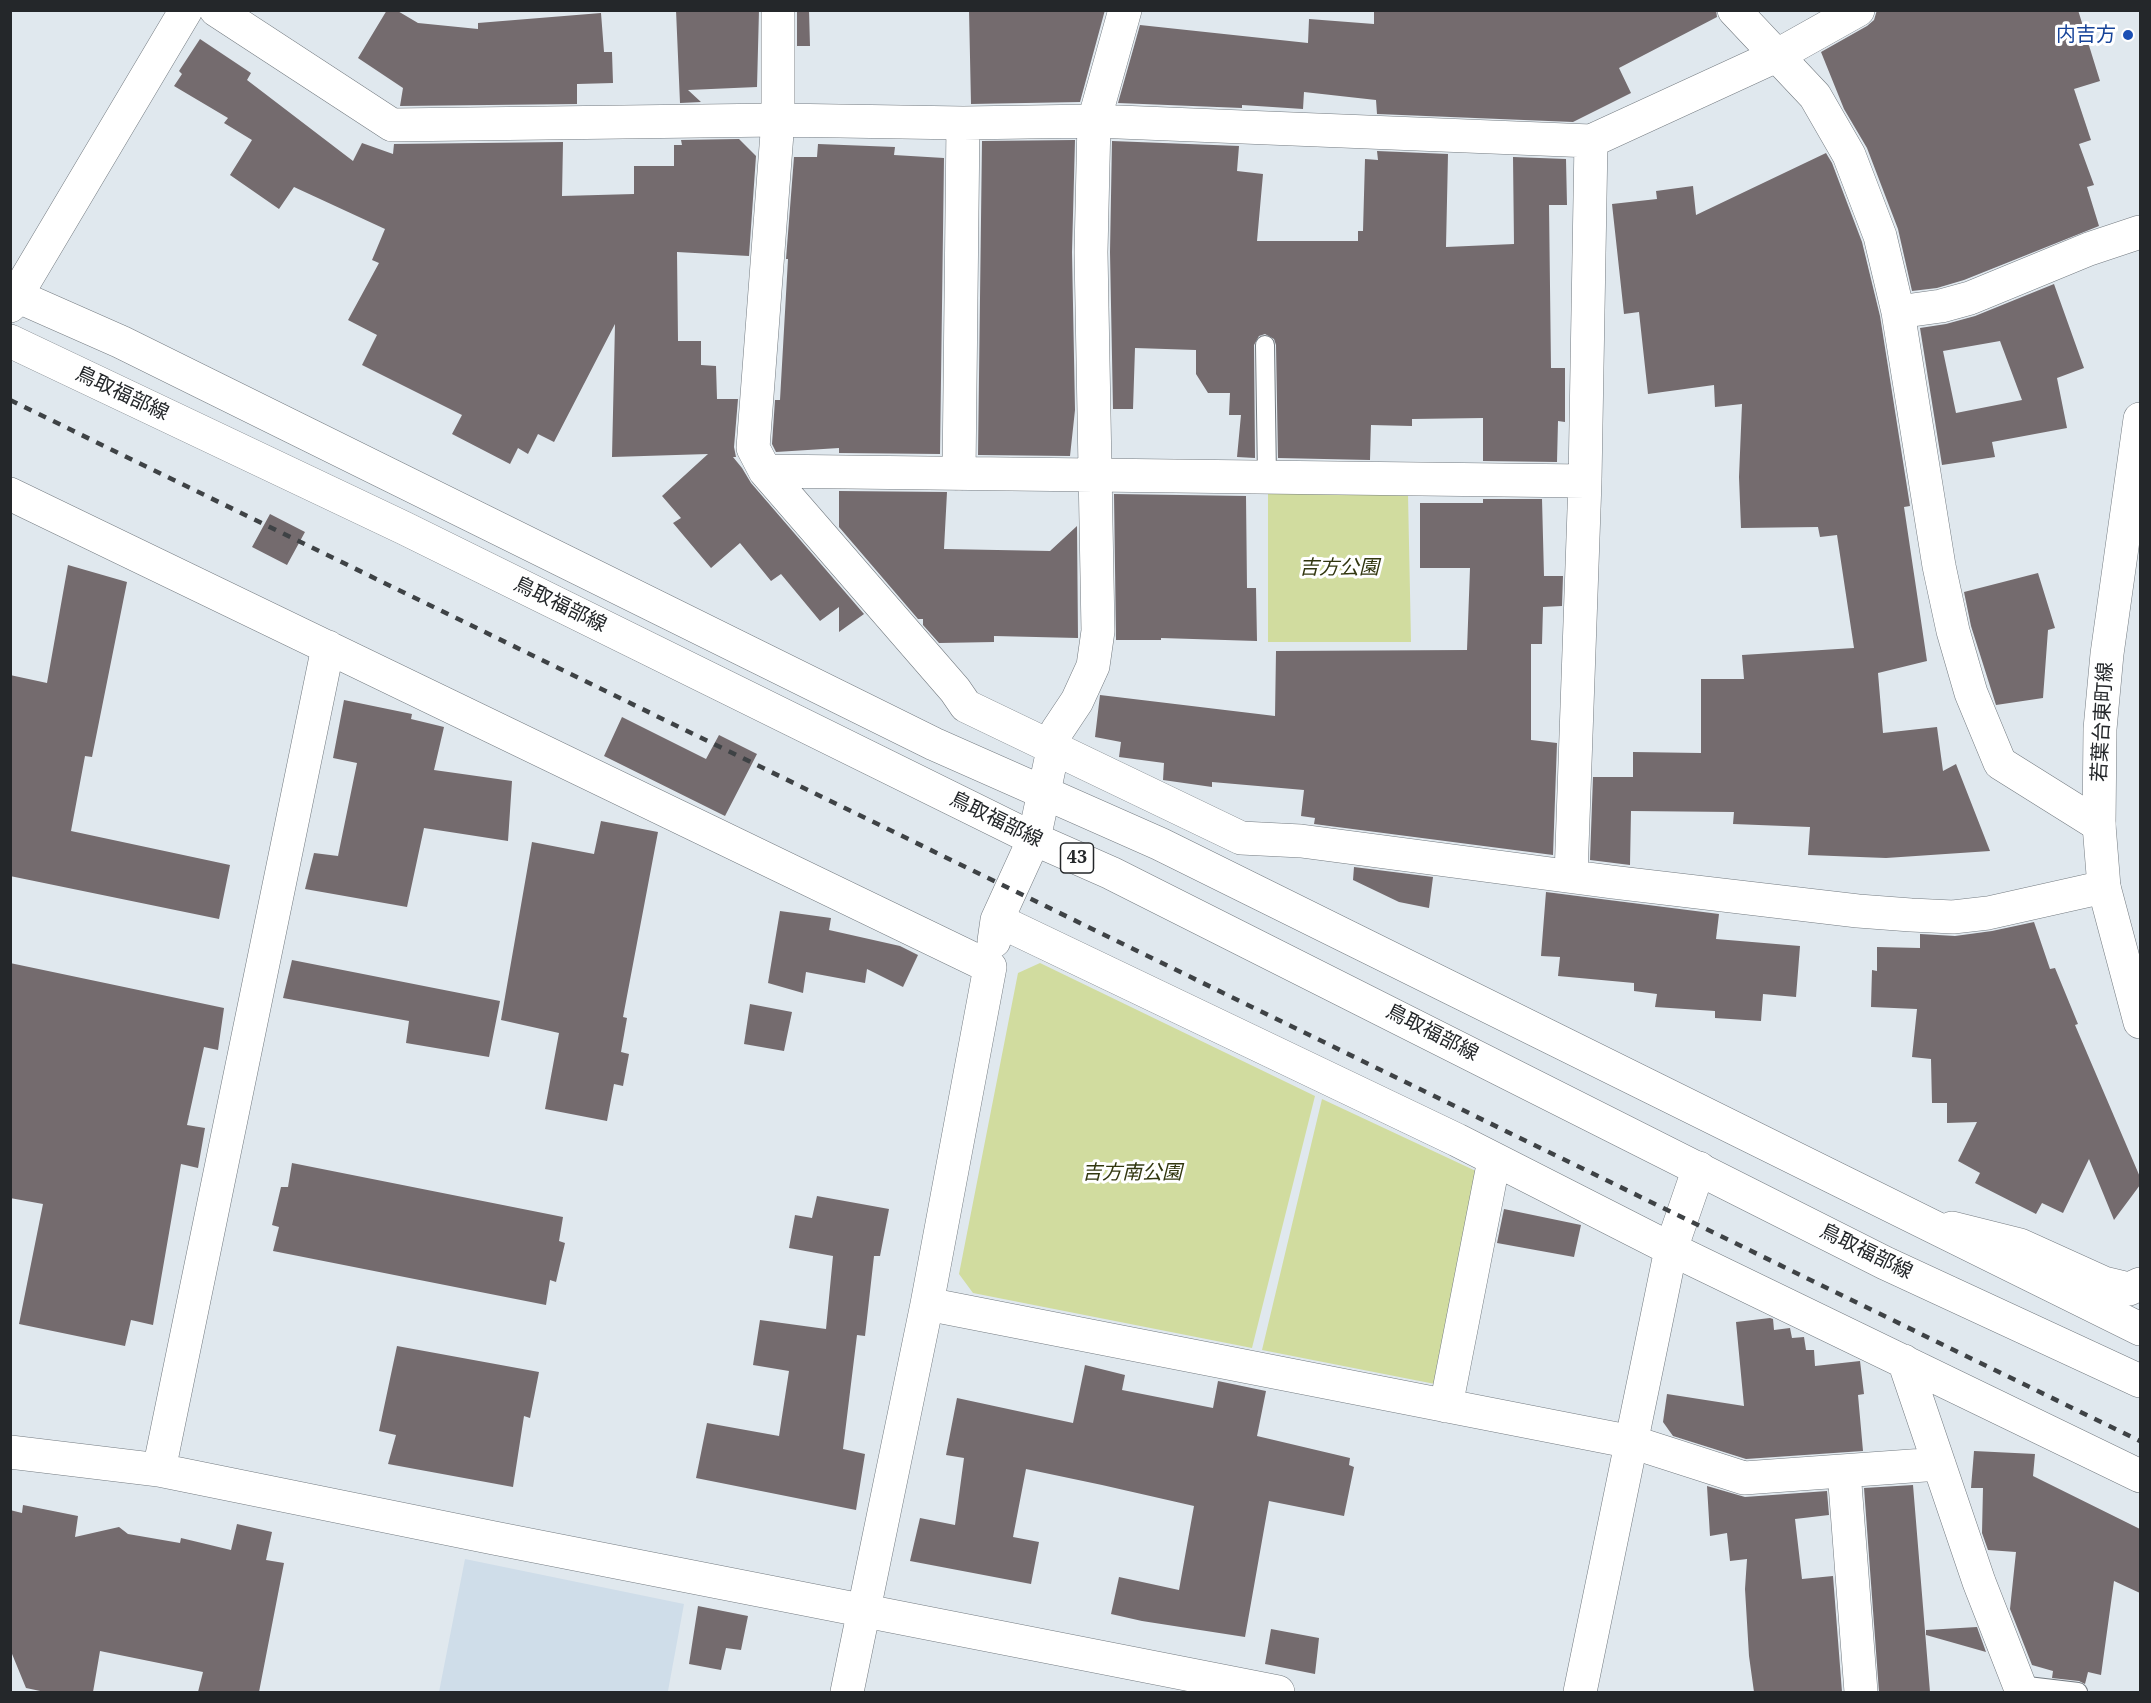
<!DOCTYPE html>
<html>
<head>
<meta charset="utf-8">
<style>
	body { margin:0 }
	#map { position:relative; width:2151px; height:1703px; overflow:hidden; background:#e0e8ee; font-family:"Noto Serif",serif }
	canvas { display:block }
	.frame { position:absolute; inset:0; border:12px solid #24272a; pointer-events:none }
</style>
</head>
<body>
<div id="map">
<canvas width="2151" height="1703"></canvas>
<div class="frame"></div>
</div>
<script>
const g = document.querySelector('canvas').getContext('2d');
g.lineJoin = 'round';
function fillPath(path, color) { g.fillStyle = color; g.fill(path, 'evenodd'); }
const toPath = rows => new Path2D(rows.map(r => 'M' + r).join(''));
function trace(path, color, width, dash) { g.strokeStyle = color; g.lineWidth = width; g.lineCap = dash ? 'butt' : 'round'; g.setLineDash(dash || []); g.stroke(path); }
function write(font, color, halo, rows, align = 'center') {
  g.font = font + ' "Noto Serif","Noto Sans JP",serif'; g.lineWidth = 6; g.setLineDash([]); g.textBaseline = 'middle'; g.strokeStyle = halo; g.fillStyle = color; for (const [text, x, y, turn = 0] of rows) {
    g.save(); g.translate(x, y); g.rotate((+turn || 0) * Math.PI / 180); g.textAlign = isNaN(turn) ? turn : align; if (halo) g.strokeText(text, 0, 0); g.fillText(text, 0, 0); g.restore();
  }
}
fillPath(toPath([
	[465,1559,684,1604,668,1691,674,1692,439,1692]
]), '#cfdde9');
fillPath(toPath([
	[1268,491,1408,494,1411,642,1268,642],
	[1040,963,1315,1096,1252,1348,973,1293,959,1274,1018,973],
	[1322,1099,1478,1172,1435,1384,1262,1350]
]), '#d1dc9f');
fillPath(toPath([
	[387,10,396,10,418,23,478,29,478,23,601,13,604,52,612,52,613,83,577,84,577,104,400,106,403,88,358,58],
	[676,10,759,10,757,87,688,90,701,102,680,103],
	[797,10,809,10,810,46,797,46],
	[969,10,1105,10,1080,102,971,104],
	[1374,10,1716,10,1717,17,1619,68,1631,93,1573,122,1377,114,1376,100,1304,92,1303,109,1242,105,1242,108,1118,103,1140,25,1308,43,1309,19,1374,24],
	[1877,10,2078,10,2100,81,2074,89,2091,140,2079,144,2094,185,2087,187,2099,226,1964,280,1937,288,1912,291,1898,229,1867,148,1844,109,1821,52,1867,26,1874,20],
	[200,39,251,73,247,80,353,161,362,143,393,154,394,144,563,142,562,196,634,194,634,166,674,166,674,145,682,145,681,140,739,139,756,156,749,256,677,252,678,341,701,341,701,365,716,366,717,399,738,399,734,447,736,457,733,457,742,468,751,483,864,614,839,632,839,607,820,621,781,574,771,581,740,543,711,568,673,523,681,518,662,496,708,454,612,457,615,324,554,442,538,434,528,454,518,448,510,464,452,434,462,415,362,365,377,335,348,320,379,263,372,260,385,229,294,187,279,209,230,175,252,140,224,123,228,118,174,86,182,74,179,71],
	[1075,140,1072,252,1075,410,1070,456,978,455,982,141],
	[1112,141,1239,146,1237,171,1263,174,1257,241,1358,241,1358,231,1363,231,1365,159,1378,160,1377,151,1448,154,1446,247,1514,244,1513,157,1566,159,1567,205,1549,205,1551,368,1565,368,1565,422,1558,421,1557,462,1483,461,1483,418,1412,419,1412,426,1371,425,1370,460,1278,458,1276,345,1274,339,1265,334,1259,336,1254,345,1255,458,1237,457,1241,415,1229,415,1230,393,1208,393,1196,374,1196,350,1135,348,1133,409,1113,409,1110,252],
	[818,144,895,147,894,155,944,158,940,454,839,453,839,448,776,452,772,444,775,400,780,400,788,259,786,259,794,157,817,157],
	[1826,153,1832,163,1862,242,1880,316,1910,506,1904,507,1927,661,1878,673,1883,733,1937,727,1943,771,1956,764,1990,851,1886,858,1808,855,1810,827,1733,824,1734,812,1631,811,1630,865,1590,860,1593,777,1633,777,1633,752,1701,753,1701,679,1744,679,1742,655,1854,648,1837,535,1820,537,1818,527,1741,528,1739,477,1742,404,1715,407,1714,385,1648,394,1639,312,1624,314,1612,204,1657,199,1656,191,1693,186,1696,215],
	[2054,284,2084,368,2057,378,2067,428,1992,442,1995,457,1942,465,1920,328,1946,324,1975,316],
	[2000,341,2022,400,1956,413,1943,351],
	[839,491,947,492,944,549,1050,551,1077,526,1078,638,994,636,994,642,939,643,923,625,923,619,918,619,839,527],
	[1114,494,1246,496,1247,588,1256,588,1257,641,1161,638,1161,640,1116,640],
	[1483,499,1542,499,1544,576,1563,576,1562,606,1543,607,1542,644,1531,644,1531,740,1557,743,1553,855,1314,824,1315,818,1301,816,1304,790,1212,782,1212,787,1163,780,1164,763,1119,757,1121,742,1095,737,1100,695,1275,716,1276,651,1467,650,1470,568,1420,568,1420,503,1483,503],
	[270,514,305,532,287,565,252,547],
	[68,565,127,582,92,757,85,756,71,831,230,865,219,919,10,876,10,675,47,683],
	[2038,573,2055,628,2048,630,2043,698,1996,705,1971,626,1964,592],
	[344,700,412,714,411,719,444,727,434,770,512,781,508,841,424,828,407,907,305,889,314,853,338,856,357,763,333,758],
	[622,717,706,759,719,735,757,754,725,816,604,756],
	[601,821,658,832,623,1017,627,1018,621,1052,629,1054,623,1086,614,1084,607,1121,545,1109,559,1033,501,1020,532,842,594,854],
	[1354,867,1433,877,1429,908,1399,902,1353,880],
	[1546,892,1719,914,1716,939,1800,946,1796,997,1763,994,1761,1021,1715,1018,1715,1011,1655,1007,1657,994,1634,991,1634,983,1558,976,1560,957,1541,956],
	[780,911,831,918,829,930,900,946,918,955,903,987,867,969,865,983,806,972,803,993,768,983],
	[2034,922,2050,969,2055,968,2078,1024,2075,1025,2140,1177,2140,1185,2114,1220,2089,1159,2063,1213,2042,1203,2036,1214,1975,1183,1980,1173,1958,1161,1977,1122,1947,1123,1947,1103,1932,1103,1931,1059,1912,1057,1917,1009,1871,1007,1872,970,1877,971,1877,947,1920,948,1920,934,1955,936,1992,931],
	[292,960,500,1001,489,1057,406,1043,409,1021,283,998],
	[10,963,224,1008,218,1050,204,1047,187,1125,205,1128,198,1168,181,1164,153,1325,131,1320,125,1346,19,1324,43,1204,10,1198],
	[750,1004,792,1012,784,1051,744,1044],
	[292,1163,563,1217,559,1241,565,1243,556,1282,550,1280,546,1305,273,1251,279,1227,272,1225,281,1187,288,1187],
	[817,1196,889,1209,880,1256,874,1256,865,1336,857,1335,843,1449,865,1454,856,1510,696,1478,707,1423,779,1436,789,1371,753,1365,760,1320,826,1329,833,1256,789,1248,795,1215,812,1218],
	[1504,1209,1581,1225,1574,1257,1497,1243],
	[1770,1318,1773,1319,1774,1330,1790,1328,1792,1338,1804,1337,1806,1350,1814,1350,1815,1366,1860,1361,1864,1394,1858,1395,1863,1451,1746,1459,1673,1436,1663,1422,1667,1394,1744,1406,1736,1322],
	[397,1346,539,1372,530,1418,524,1416,513,1487,388,1464,396,1435,379,1431],
	[1085,1365,1125,1375,1122,1390,1213,1408,1218,1381,1266,1391,1257,1436,1350,1458,1349,1465,1354,1467,1344,1516,1269,1501,1245,1637,1142,1621,1111,1614,1119,1577,1179,1590,1194,1506,1102,1485,1026,1469,1013,1537,1039,1542,1031,1584,910,1561,920,1518,955,1525,964,1458,946,1455,957,1398,1073,1423],
	[1974,1451,2035,1454,2033,1476,2140,1529,2140,1593,2114,1581,2101,1675,2088,1672,2085,1684,2079,1681,2052,1678,2053,1671,2032,1665,2010,1609,2016,1552,1988,1550,1982,1533,1983,1488,1971,1488],
	[1913,1485,1930,1692,1879,1692,1864,1488],
	[1707,1486,1745,1497,1827,1491,1829,1515,1795,1519,1802,1579,1833,1576,1842,1692,1754,1692,1749,1656,1745,1589,1747,1559,1730,1561,1727,1533,1710,1536],
	[23,1505,78,1516,75,1537,119,1527,128,1534,180,1543,181,1538,231,1550,237,1524,272,1532,266,1560,284,1563,259,1692,198,1692,203,1672,100,1651,93,1692,45,1692,26,1688,10,1649,10,1510,22,1513],
	[698,1606,748,1616,741,1650,726,1648,721,1670,689,1664],
	[1977,1627,1986,1652,1926,1635,1926,1630],
	[1271,1629,1319,1638,1315,1674,1265,1664]
]), '#746b6e');
const lane = toPath([
	[1265,345,1267,477],
	[2019,1685,2078,1692]
]);
const street = toPath([
	[216,10,392,125,778,120,963,123,1094,121,1591,141,1776,56,1858,10],
	[778,10,778,120,753,448,765,471,955,690,966,706,1241,838,1301,841,1612,882,1858,911,1911,915,1953,917,1988,913,2104,887],
	[1734,10,1815,96,1849,155,1880,236,1898,312,1939,566,1953,631,1971,693,2000,763,2099,825],
	[10,306,186,10],
	[1898,312,1941,306,1970,298,2089,249,2140,232],
	[765,471,1585,481],
	[959,474,963,123],
	[10,494,990,967,927,1304,847,1692],
	[1571,876,1585,481,1591,141],
	[997,920,1457,1140,1671,1249,2140,1476],
	[994,941,997,920,1034,839,1057,731,1077,701,1093,666,1098,631,1091,252,1094,121,1125,10],
	[927,1304,1632,1442,1744,1478,1939,1464],
	[1904,1361,1979,1582,2022,1692],
	[1446,1406,1494,1160],
	[10,1452,159,1470,494,1538,1278,1692],
	[159,1470,328,647],
	[1844,1471,1861,1692],
	[1580,1692,1671,1249,1699,1168]
]);
const secondary = toPath([
	[2140,419,2107,654,2100,729,2099,825,2104,887,2140,1022],
	[1952,1228,2020,1245,2104,1283,2129,1289,2140,1284]
]);
const primary = toPath([
	[10,293,121,342,934,744,1160,844,2140,1329],
	[10,341,404,528,1034,839,1111,873,1885,1263,2140,1381]
]);
trace(lane, '#747b81', 20);
trace(street, '#747b81', 34);
trace(secondary, '#747b81', 34);
trace(primary, '#747b81', 34);
trace(lane, '#fff', 18);
trace(street, '#fff', 33);
trace(secondary, '#fff', 33);
trace(primary, '#fff', 33);
trace(toPath([
	[10,400,2140,1441]
]), '#3e4245', 4.5, [8, 8]);
for (const [x, y, r, color] of [
	[2128,35,6,"#1a4fb4"]
]) { const dot = new Path2D(); dot.arc(x, y, r, 0, 2 * Math.PI); g.fillStyle = color; g.fill(dot); trace(dot, '#fff', 2); }
for (const [x, y, w] of [
	[1077,858,33]
]) { const box = new Path2D(); box.roundRect(x - w / 2, y - 15, w, 30, 4.5); g.fillStyle = '#fff'; g.fill(box); trace(box, '#24272a', 1.5); }
write('bold 18px', '#24272a', null, [
	["43",1077,858]
]);
write('20px', '#164399', '#fff', [
	["内吉方",2116,35]
], 'right');
write('20px', '#24272a', '#fff', [
	["鳥取福部線",122,394,25],
	["鳥取福部線",560,605,26],
	["若葉台東町線",2103,722,-87],
	["鳥取福部線",996,820,26],
	["鳥取福部線",1432,1033,27],
	["鳥取福部線",1866,1252,26]
]);
write('italic 20px', '#31360f', '#fff', [
	["吉方公園",1339,568],
	["吉方南公園",1132,1173]
]);
</script>
</body>
</html>
